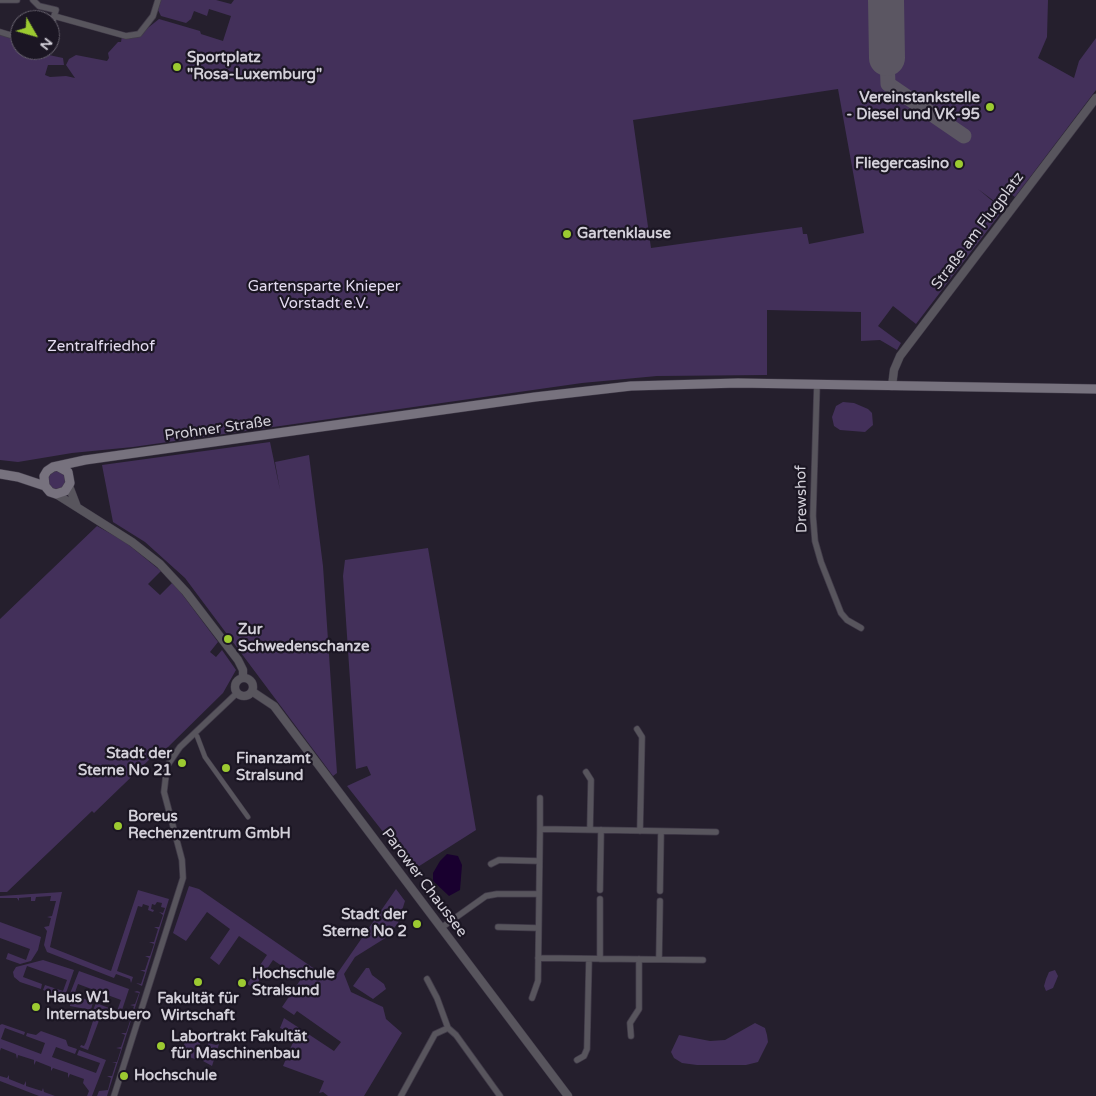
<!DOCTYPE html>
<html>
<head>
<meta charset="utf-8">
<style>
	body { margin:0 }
	#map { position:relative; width:1096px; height:1096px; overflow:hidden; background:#251f2d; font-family:"Varela Round",sans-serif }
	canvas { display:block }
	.north { position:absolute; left:10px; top:10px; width:50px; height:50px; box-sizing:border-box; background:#1b1623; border:1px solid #65606c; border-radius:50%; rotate:128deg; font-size:14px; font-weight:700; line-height:20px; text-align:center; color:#d3d0d9 }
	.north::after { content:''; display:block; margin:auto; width:18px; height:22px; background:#9cca31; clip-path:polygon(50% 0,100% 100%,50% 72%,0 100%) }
</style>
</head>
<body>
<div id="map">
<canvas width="1096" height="1096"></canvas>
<div class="north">N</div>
</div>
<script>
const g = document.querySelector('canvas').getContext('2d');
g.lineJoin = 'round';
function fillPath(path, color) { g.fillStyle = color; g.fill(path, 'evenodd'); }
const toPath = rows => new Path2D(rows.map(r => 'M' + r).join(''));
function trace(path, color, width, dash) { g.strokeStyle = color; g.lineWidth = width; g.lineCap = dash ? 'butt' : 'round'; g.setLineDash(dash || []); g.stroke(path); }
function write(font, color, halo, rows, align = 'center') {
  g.font = font + ' "Varela Round",sans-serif'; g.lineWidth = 4.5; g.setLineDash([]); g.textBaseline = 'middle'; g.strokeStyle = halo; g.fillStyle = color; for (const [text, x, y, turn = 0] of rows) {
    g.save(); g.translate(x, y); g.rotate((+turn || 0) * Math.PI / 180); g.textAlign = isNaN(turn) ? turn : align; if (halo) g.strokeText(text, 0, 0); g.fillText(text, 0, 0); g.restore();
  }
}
fillPath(toPath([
	[161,0,216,0,231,4,234,0,1048,0,1047,37,1038,58,1074,78,1079,61,1096,38,1096,90,1015,197,1008,192,998,204,978,189,1003,210,916,324,893,306,878,326,901,343,897,350,880,340,861,341,861,312,767,310,767,375,657,376,582,383,133,447,72,453,18,462,0,460,0,34,20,40,20,50,49,50,49,55,63,58,64,65,48,65,45,75,50,77,66,76,75,78,66,65,69,59,76,55,107,61,109,58,108,53,118,42,121,42,122,36,139,35,159,19,200,31,201,34,223,41,231,16,209,9,207,16,194,11,191,19,186,23,161,16,158,10],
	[838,89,864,233,809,244,807,234,803,234,802,227,651,248,633,120],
	[843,402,854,403,868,409,872,413,873,425,865,432,840,430,834,426,832,417,836,406],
	[270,442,280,490,275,462,309,455,323,566,337,773,333,776,185,578,145,542,113,522,102,465],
	[56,470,65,474,67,484,59,491,49,488,47,475],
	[97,526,124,541,161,571,148,584,160,595,173,582,218,642,210,652,216,657,222,650,236,670,223,693,166,749,152,757,94,813,92,811,7,892,0,892,0,619],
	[428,548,476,830,413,870,347,786,371,775,367,766,356,769,343,576,345,560],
	[189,886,199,889,332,981,396,889,405,901,398,923,387,937,355,957,344,974,351,992,383,1007,386,1019,402,1033,364,1096,328,1096,323,1092,319,1093,324,1081,283,1066,296,1035,280,1028,284,1018,334,1051,341,1042,297,1011,294,1015,282,1007,301,979,273,960,254,988,247,984,267,955,239,936,219,965,210,958,230,929,207,912,186,941,173,933],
	[138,890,169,899,142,986,136,983,141,984,145,972,140,970,145,970,149,958,145,956,150,956,154,944,149,942,154,942,158,929,154,927,159,927,163,915,159,912,163,913,165,908,161,907,162,903,157,902,155,905,152,904,151,909,154,910,153,912,148,910,149,906,143,904,142,907,138,906,117,971,133,977,131,983,130,979,116,974,114,978,47,952,44,945,47,931,44,927,49,926,51,918,47,917,52,916,56,901,50,901,51,896,36,897,35,901,31,901,31,897,19,898,19,901,17,898,0,898,0,896,62,892,50,947,111,971],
	[0,922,41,937,38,950,31,961,20,964,6,959,8,953,26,960,30,949,0,938],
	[43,960,74,970,65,996,53,997,51,993,43,990,45,985,63,991,67,980,27,966,23,977,42,984,41,989,20,982,14,977,13,972,16,967],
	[366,968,369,968,372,975,384,984,386,989,373,999,353,986],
	[1055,970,1058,976,1056,981,1053,988,1046,991,1044,986,1046,979,1049,972],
	[79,971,129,989,119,1019,93,1010,96,1003,117,1011,121,1000,78,984,74,995,93,1002,91,1010,70,1006,69,996],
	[137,991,140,992,107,1096,97,1096,99,1091,108,1090,111,1078,107,1076,112,1076,116,1063,112,1062,117,1062,121,1049,116,1048,121,1047,125,1035,121,1033,126,1033,130,1021,125,1019,130,1019,134,1006,130,1005,135,1004,139,993,134,992],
	[93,1012,101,1015,88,1050,80,1047,81,1045,84,1046,86,1042,95,1015],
	[755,1023,765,1028,767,1035,768,1042,758,1062,746,1065,697,1065,682,1063,674,1058,671,1052,679,1035,710,1041,725,1040],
	[2,1024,25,1032,24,1035,5,1028,1,1039,41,1054,45,1043,26,1036,27,1033,36,1035,41,1031,66,1040,68,1046,77,1049,75,1054,56,1047,52,1057,96,1073,100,1063,77,1055,79,1050,106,1060,92,1096,87,1096,89,1091,83,1083,84,1079,70,1074,68,1078,68,1073,53,1068,51,1071,51,1067,36,1061,34,1065,34,1060,18,1055,17,1059,16,1054,1,1048,0,1051,0,1025],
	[183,1035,201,1041,195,1059,177,1053,179,1047,183,1048,185,1042,181,1041],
	[208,1043,216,1045,219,1044,212,1066,203,1061],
	[9,1075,9,1079,24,1085,26,1081,26,1086,42,1091,43,1088,44,1092,55,1096,39,1096,0,1081,0,1076,7,1078]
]), '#43305a');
fillPath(toPath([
	[447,854,458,856,462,865,460,890,449,896,433,881,433,873,440,861]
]), '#19002f');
trace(toPath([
	[887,58,888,84,964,136]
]), '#5b5662', 15);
trace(toPath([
	[886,0,887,58]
]), '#5b5662', 36);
const pedestrian = toPath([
	[197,736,205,757,248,817]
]);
const minor = toPath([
	[0,0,17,0],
	[33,0,39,6,56,10,54,16],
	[0,32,20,38],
	[50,32,54,16,126,36,139,34,153,16,158,0],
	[817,384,813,516,815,541,821,562,841,613,847,620,861,628],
	[637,729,642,737,640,831],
	[586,772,591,780,590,830],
	[540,829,540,798],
	[661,831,716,832],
	[491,864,499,860,539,861],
	[600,890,601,830],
	[498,927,538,928],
	[441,928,486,896,497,894,538,894],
	[538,958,703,960],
	[600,959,600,899],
	[659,959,660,901],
	[427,979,437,998,448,1028],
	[532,998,538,981,540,829,661,831,660,891],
	[631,1036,630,1023,639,1009,639,959],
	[577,1060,584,1056,587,1049,589,959],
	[114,1096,183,878,182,860,164,792,167,766,180,747,237,693],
	[401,1096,435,1034,448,1028,456,1035,500,1096]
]);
const tertiary = toPath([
	[892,386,894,370,900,356,1096,98],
	[69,486,77,507],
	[56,494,132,542,160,564,186,592,238,660,243,670,243,678],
	'235 687a9 9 0 1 1 18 0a9 9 0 1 1-18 0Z',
	[253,692,274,706,568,1096]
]);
const secondary = toPath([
	[59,467,68,472,70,483,65,491,56,494,50,492,45,486,44,476,47,471,53,467,85,460,535,397,631,386,738,383,1096,389],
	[0,474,18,477,45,486]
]);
trace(pedestrian, '#413b49', 5.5);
trace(minor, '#413b49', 7);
trace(tertiary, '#413b49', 9);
trace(secondary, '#413b49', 10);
trace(pedestrian, '#58555d', 4.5);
trace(minor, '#58555d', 5.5);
trace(tertiary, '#58555d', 8);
trace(secondary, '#77727e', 9);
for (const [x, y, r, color] of [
	[177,67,5,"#9cca31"],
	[990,107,5,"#9cca31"],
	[959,164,5,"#9cca31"],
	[567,234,5,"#9cca31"],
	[228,639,5,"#9cca31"],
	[182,763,5,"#9cca31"],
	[226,768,5,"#9cca31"],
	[118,826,5,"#9cca31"],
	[417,924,5,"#9cca31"],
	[198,982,5,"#9cca31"],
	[242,983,5,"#9cca31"],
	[36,1007,5,"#9cca31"],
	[161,1046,5,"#9cca31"],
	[124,1076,5,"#9cca31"]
]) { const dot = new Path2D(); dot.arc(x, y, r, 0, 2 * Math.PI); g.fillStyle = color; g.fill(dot); trace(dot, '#1b1623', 2); }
write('bold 15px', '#d3d0d9', '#1b1623', [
	["Sportplatz",187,58],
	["\"Rosa-Luxemburg\"",187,75],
	["Vereinstankstelle",980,98,"right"],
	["- Diesel und VK-95",980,115,"right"],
	["Fliegercasino",949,164,"right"],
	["Gartenklause",577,234],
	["Zur",238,630],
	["Schwedenschanze",238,647],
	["Stadt der",172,754,"right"],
	["Sterne No 21",172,771,"right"],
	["Finanzamt",236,759],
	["Stralsund",236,776],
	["Boreus",128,817],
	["Rechenzentrum GmbH",128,834],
	["Stadt der",407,915,"right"],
	["Sterne No 2",407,932,"right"],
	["Hochschule",252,974],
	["Stralsund",252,991],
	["Haus W1",46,998],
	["Internatsbuero",46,1015],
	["Fakultät für",198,999,"center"],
	["Wirtschaft",198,1016,"center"],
	["Labortrakt Fakultät",171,1037],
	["für Maschinenbau",171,1054],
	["Hochschule",134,1076]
], 'left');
write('15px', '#d3d0d9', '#1b1623', [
	["Straße am Flugplatz",978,231,-53],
	["Prohner Straße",218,429,-8],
	["Drewshof",802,499,-91],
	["Parower Chaussee",424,883,53]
]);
write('15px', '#e4dcf0', '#1b1623', [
	["Gartensparte Knieper",324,287],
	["Vorstadt e.V.",324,304],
	["Zentralfriedhof",101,347]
]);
</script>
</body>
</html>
